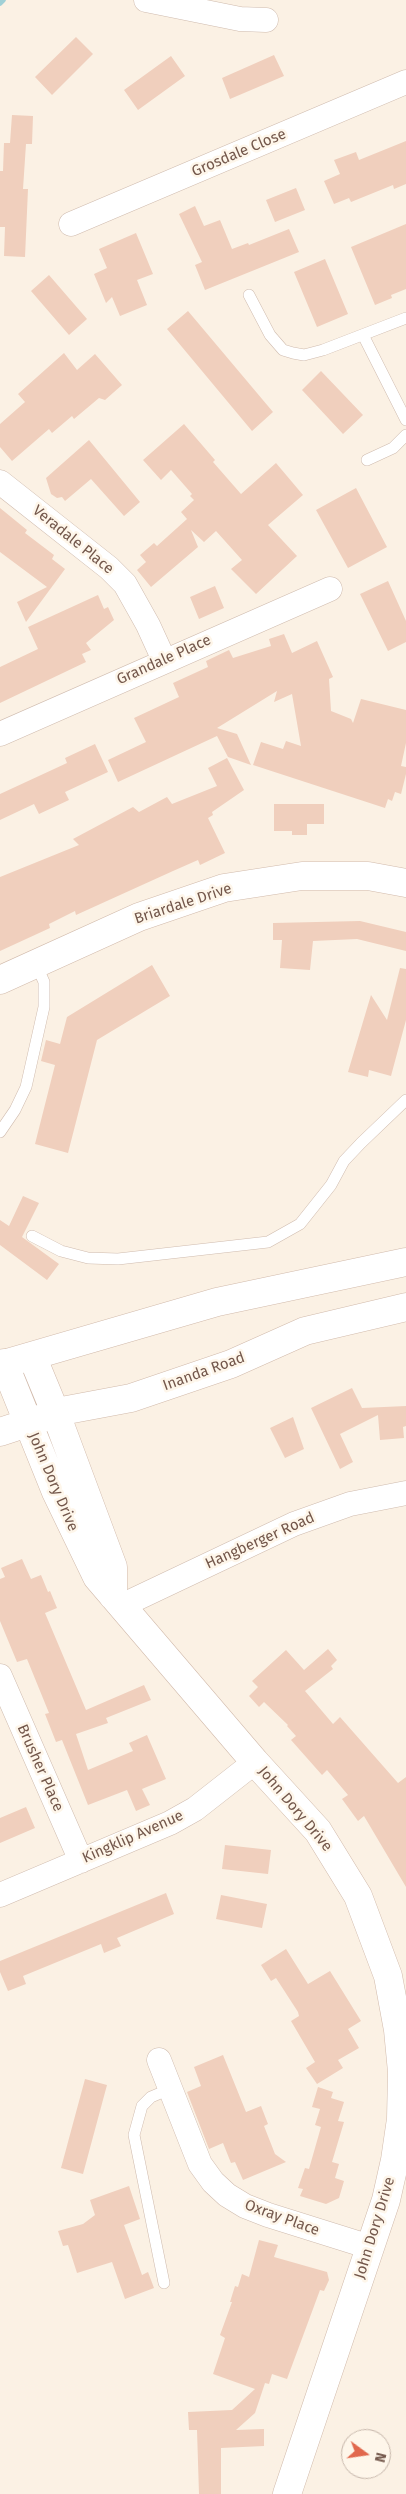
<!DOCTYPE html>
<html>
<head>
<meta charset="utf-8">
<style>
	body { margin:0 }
	#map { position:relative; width:406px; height:2494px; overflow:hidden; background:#fbf1e4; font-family:"Fira Sans",sans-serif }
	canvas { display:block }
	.north { position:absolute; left:341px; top:2429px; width:50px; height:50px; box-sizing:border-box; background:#fef6ea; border:1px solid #c6b6aa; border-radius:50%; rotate:104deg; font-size:14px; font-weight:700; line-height:20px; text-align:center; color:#73574b }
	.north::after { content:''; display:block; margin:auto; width:18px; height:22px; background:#e1684d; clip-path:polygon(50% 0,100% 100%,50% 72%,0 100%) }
</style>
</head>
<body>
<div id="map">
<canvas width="406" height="2494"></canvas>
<div class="north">N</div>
</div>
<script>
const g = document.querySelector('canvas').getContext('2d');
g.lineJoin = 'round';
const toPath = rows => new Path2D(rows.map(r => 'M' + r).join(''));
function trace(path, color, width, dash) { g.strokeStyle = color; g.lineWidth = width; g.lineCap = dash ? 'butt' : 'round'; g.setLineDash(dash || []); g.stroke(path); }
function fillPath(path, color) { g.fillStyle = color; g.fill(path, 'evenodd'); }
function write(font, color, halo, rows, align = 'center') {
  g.font = font + ' "Fira Sans",sans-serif'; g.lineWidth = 5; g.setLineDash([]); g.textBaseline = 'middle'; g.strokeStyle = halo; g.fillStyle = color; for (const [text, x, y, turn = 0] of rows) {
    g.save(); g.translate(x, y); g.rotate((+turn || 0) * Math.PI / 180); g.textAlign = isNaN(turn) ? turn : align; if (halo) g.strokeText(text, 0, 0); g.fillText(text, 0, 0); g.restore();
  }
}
trace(toPath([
	[0,3,3,0]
]), '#a0d0d6', 5.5);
fillPath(toPath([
	[76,37,93,54,52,95,35,77],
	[274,55,284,76,230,99,222,78],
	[171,56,185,76,138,110,124,90],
	[12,115,33,116,32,144,26,144,23,189,28,189,25,257,4,256,5,227,0,227,0,171,3,171,4,143,10,143],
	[406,141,406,184,394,189,393,185,351,202,349,198,334,204,324,181,340,174,334,160,356,152,359,160],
	[296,188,305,210,275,222,266,200],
	[195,206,204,226,220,220,232,249,248,243,249,245,289,229,299,252,205,290,195,265,202,262,179,214],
	[406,224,406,289,391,295,392,298,375,305,351,247],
	[136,233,153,274,137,280,147,305,120,316,112,297,106,303,94,274,107,268,99,249],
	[325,259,348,314,317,327,294,272],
	[49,275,87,319,69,335,31,291],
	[188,311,273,412,252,431,167,329],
	[64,353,77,370,95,354,122,385,105,400,99,398,74,419,72,416,52,433,49,429,12,461,0,447,0,424,25,402,18,394],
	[321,371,363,415,343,434,302,390],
	[184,424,215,460,213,462,241,494,276,463,303,495,268,525,297,556,256,594,231,569,242,560,216,531,204,542,191,530,198,547,151,587,137,570,146,562,140,555,154,543,157,546,187,519,181,512,194,500,190,496,192,494,171,470,161,480,143,460],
	[89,440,140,502,124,516,91,479,65,501,62,497,57,498,51,494,46,478],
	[356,488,387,547,348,568,316,510],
	[0,508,27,530,25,533,54,555,52,559,65,569,26,622,17,602,47,587,0,552],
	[388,581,406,621,406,642,388,651,360,594],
	[215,586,224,608,199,619,190,597],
	[98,595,104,609,108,607,114,620,86,643,91,650,82,654,86,662,0,703,0,667,38,649,28,627],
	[284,634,292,653,317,641,333,677,329,679,331,711,351,719,353,723,361,699,406,710,406,743,401,766,406,767,406,774,401,794,395,792,392,801,388,799,385,808,253,765,261,742,283,749,286,741,301,746,292,694,274,702,277,691,217,728,237,734,251,765,228,757,217,736,118,782,108,760,146,742,134,718,179,697,173,683,208,667,206,661,229,650,233,658,271,646,269,639],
	[95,744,108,772,65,792,69,800,39,814,34,804,0,820,0,794,67,763,65,758],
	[227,758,244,790,212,812,213,815,208,818,225,853,200,865,198,860,173,871,76,915,75,911,49,924,50,928,0,951,0,877,79,845,73,839,133,807,139,812,167,797,172,804,217,786,208,768],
	[274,804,324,804,324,824,307,824,307,835,292,835,292,831,274,831],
	[360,921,406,932,406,951,357,939,313,941,310,970,280,968,282,940,273,940,273,923],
	[152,965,170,996,97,1040,68,1153,35,1144,55,1065,41,1061,46,1040,60,1044,67,1017],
	[400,968,406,969,406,1020,391,1076,369,1070,368,1077,348,1072,371,995,387,1020],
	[23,1196,39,1203,22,1237,59,1264,47,1280,0,1245,0,1220,9,1226],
	[352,1388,362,1408,406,1406,406,1426,403,1427,404,1438,380,1440,378,1415,340,1434,353,1462,340,1469,311,1408],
	[293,1417,304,1449,285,1458,270,1428],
	[22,1559,31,1579,41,1575,48,1592,50,1591,57,1608,45,1613,86,1710,144,1685,151,1700,106,1718,108,1723,76,1734,88,1770,133,1751,129,1743,147,1735,166,1779,142,1789,150,1805,136,1811,127,1790,88,1805,62,1740,56,1742,45,1714,49,1713,27,1659,17,1662,0,1621,0,1579,5,1577,1,1568],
	[328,1649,337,1660,331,1666,333,1669,305,1691,333,1724,340,1717,398,1783,406,1777,406,1887,364,1816,358,1821,342,1799,348,1795,327,1770,322,1775,291,1740,296,1736,287,1726,288,1725,264,1702,259,1707,249,1696,258,1687,252,1681,286,1650,304,1670],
	[26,1807,35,1828,0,1843,0,1818],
	[225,1845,271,1850,268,1874,222,1869],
	[166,1893,174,1914,117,1938,121,1946,104,1953,101,1944,23,1976,26,1984,8,1991,0,1972,0,1961],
	[221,1895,267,1904,262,1928,216,1919],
	[286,1949,308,1984,330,1971,361,2021,348,2029,359,2048,338,2060,343,2068,317,2084,306,2068,315,2062,291,2021,299,2016,298,2012,276,1978,271,1981,261,1965],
	[223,2055,246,2112,261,2106,268,2124,264,2126,275,2154,286,2162,243,2180,235,2162,231,2163,223,2143,209,2149,187,2092,201,2086,194,2067],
	[85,2079,107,2085,83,2174,61,2168],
	[318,2087,333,2092,331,2098,344,2102,338,2121,344,2122,332,2162,339,2164,335,2178,344,2181,339,2198,326,2204,300,2196,303,2189,298,2188,305,2168,309,2169,321,2127,315,2125,320,2109,312,2107],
	[129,2186,140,2219,124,2225,142,2275,148,2272,154,2288,125,2299,112,2262,77,2273,68,2245,63,2246,58,2231,83,2224,95,2215,90,2200],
	[259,2240,278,2245,274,2257,327,2272,329,2280,324,2291,320,2290,287,2379,272,2374,269,2384,265,2383,255,2413,236,2430,264,2429,264,2446,221,2448,221,2494,199,2494,197,2430,189,2430,188,2412,232,2410,255,2389,213,2374,225,2338,220,2335,232,2302,230,2302,235,2286,238,2287,242,2274,249,2277]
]), '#f0cfbd');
const lane = toPath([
	[249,295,270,335,283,350,293,353,304,355,323,350,406,318],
	[363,335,406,420],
	[367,460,393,448,406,435],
	[0,1132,15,1110,26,1087,44,1007,44,982,36,964],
	[32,1236,61,1251,88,1258,118,1259,268,1242,300,1224,331,1185,344,1161,361,1143,406,1100],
	[164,2283,134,2135,142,2106,151,2097,170,2089]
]);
const street = toPath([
	[146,0,240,19,266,20],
	[71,224,406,82],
	[0,482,109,568,125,584,148,625,164,660],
	[0,734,330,589],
	[121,1606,294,1524,350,1504,406,1493],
	[0,1676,81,1861],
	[0,1895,170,1823,195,1809,255,1762],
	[159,2060,200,2164,213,2182,227,2195,245,2206,268,2215,370,2247]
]);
const secondary = toPath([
	[0,980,139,917,224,888,302,876,368,876,406,883],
	[32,1356,56,1414,113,1567,113,1596],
	[4,1363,56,1492,97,1577,255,1762,318,1831,358,1896,388,1976,398,2030,402,2072,401,2119,395,2160,386,2200,287,2494],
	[0,1365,217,1302,406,1262],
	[0,1432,67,1410,131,1398,231,1364,305,1331,406,1307]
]);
trace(lane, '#cfbbae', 12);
trace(street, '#cfbbae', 25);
trace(secondary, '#d1baab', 29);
trace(lane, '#fff', 11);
trace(street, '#fff', 24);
trace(secondary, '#fff', 28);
write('15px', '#73574b', '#fef6ea', [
	["Grosdale Close",239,153,-23],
	["Veradale Place",73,540,39],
	["Grandale Place",164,660,-24],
	["Briardale Drive",183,904,-18],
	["Inanda Road",204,1372,-20],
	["John Dory Drive",53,1482,67],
	["Hangberger Road",260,1541,-24],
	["Brusher Place",40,1768,66],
	["John Dory Drive",295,1809,50],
	["Kingklip Avenue",133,1837,-24],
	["Oxray Place",282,2218,20],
	["John Dory Drive",375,2228,-73]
]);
</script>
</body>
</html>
